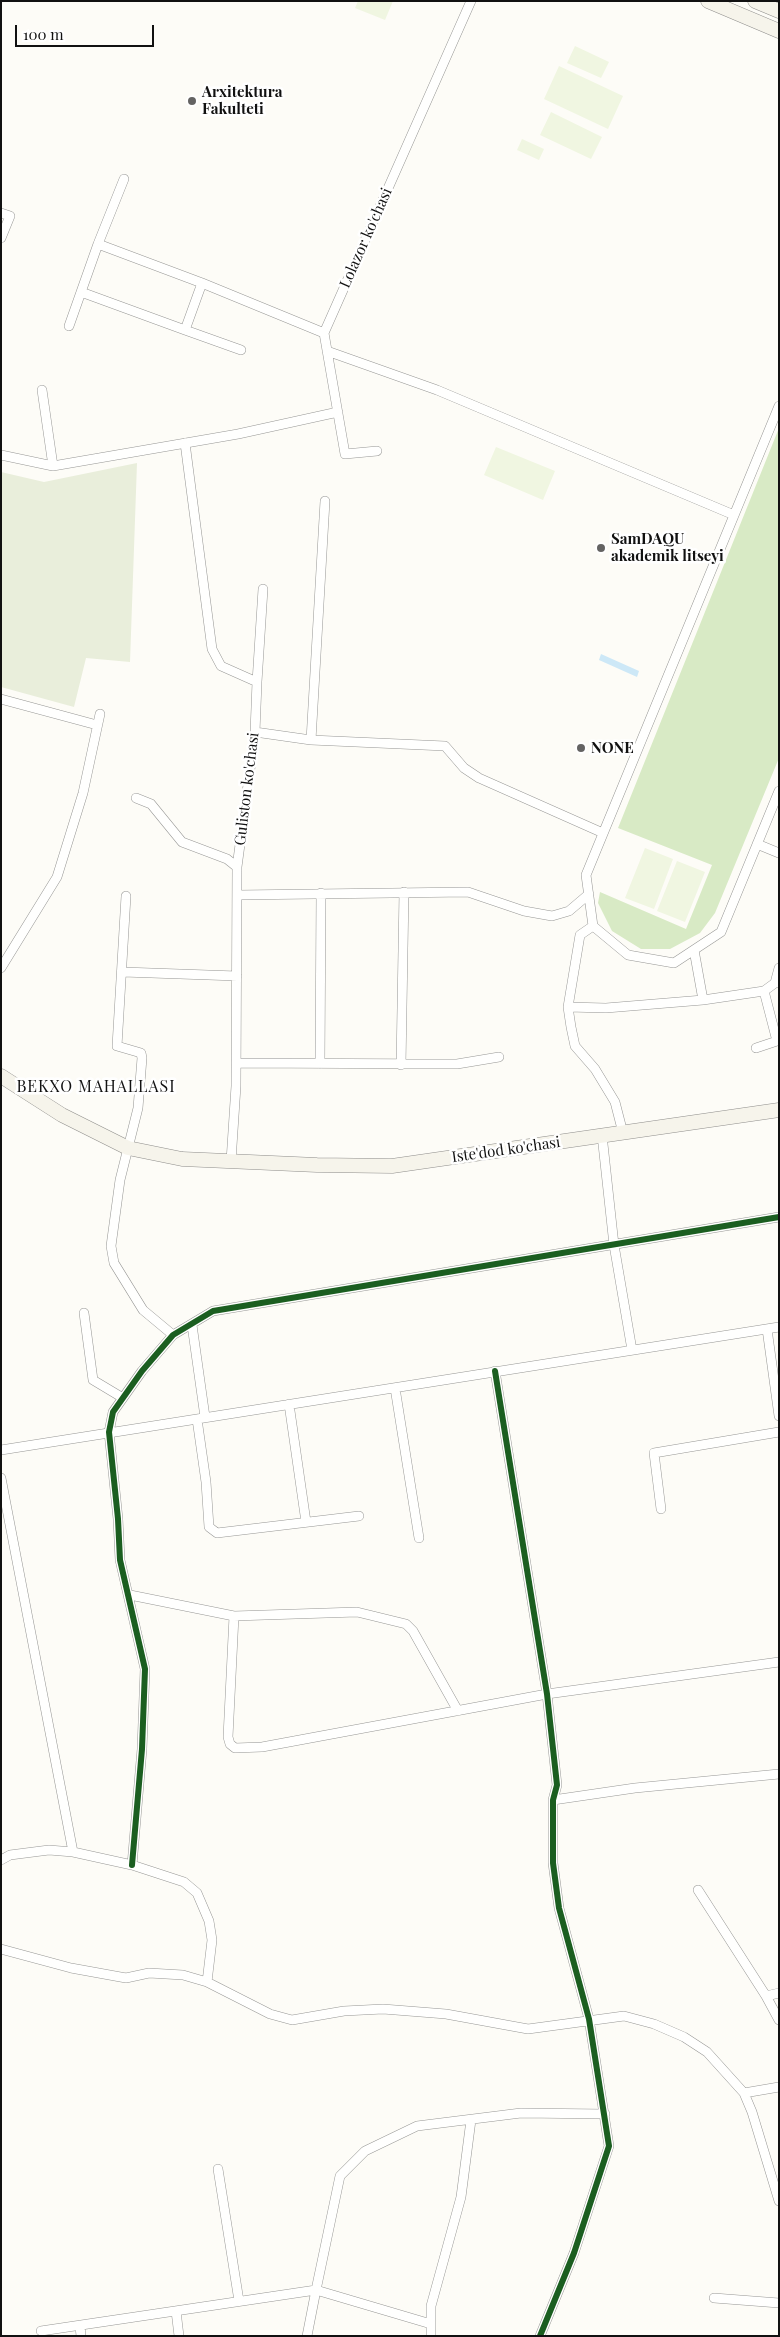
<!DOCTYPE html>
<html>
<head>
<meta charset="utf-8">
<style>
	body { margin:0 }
	#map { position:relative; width:780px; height:2337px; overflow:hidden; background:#fdfcf7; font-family:"Playfair Display",serif }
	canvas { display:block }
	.frame { position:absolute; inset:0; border:2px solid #111; pointer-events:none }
	.scale { position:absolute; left:15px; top:25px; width:139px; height:22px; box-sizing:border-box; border:2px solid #111; border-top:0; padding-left:6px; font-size:15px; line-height:18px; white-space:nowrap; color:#111; -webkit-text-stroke:4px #fff; paint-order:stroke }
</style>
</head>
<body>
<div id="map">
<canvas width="780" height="2337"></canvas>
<div class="frame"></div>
<div class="scale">100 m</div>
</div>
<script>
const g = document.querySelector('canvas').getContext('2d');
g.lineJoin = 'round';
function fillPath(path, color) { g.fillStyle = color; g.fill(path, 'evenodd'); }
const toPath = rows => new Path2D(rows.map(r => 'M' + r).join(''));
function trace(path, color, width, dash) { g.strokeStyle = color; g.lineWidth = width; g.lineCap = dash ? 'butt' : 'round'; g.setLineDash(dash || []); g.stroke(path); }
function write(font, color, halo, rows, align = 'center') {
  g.font = font + ' "Playfair Display",serif'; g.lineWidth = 5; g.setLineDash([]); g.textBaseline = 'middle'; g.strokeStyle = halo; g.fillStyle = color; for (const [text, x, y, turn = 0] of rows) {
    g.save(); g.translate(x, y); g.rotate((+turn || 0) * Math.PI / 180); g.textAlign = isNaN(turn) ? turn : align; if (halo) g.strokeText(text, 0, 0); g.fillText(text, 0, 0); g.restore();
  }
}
fillPath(toPath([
	[779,428,779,758,715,913,700,933,670,949,641,949,612,931,598,903,600,892,686,929,712,865,618,828]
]), '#d8eac5');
fillPath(toPath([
	[137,463,130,662,86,658,74,707,1,687,1,472,44,482]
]), '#e9eedb');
fillPath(toPath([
	[358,1,393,1,385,20,355,8],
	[575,46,609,62,601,78,567,63],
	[559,66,623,96,608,129,544,99],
	[551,112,602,137,591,159,540,135],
	[522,139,544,149,539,160,517,150],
	[496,447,555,471,543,500,484,475],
	[645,848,673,859,654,909,625,898],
	[677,861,705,872,685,922,657,911]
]), '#f0f6e1');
fillPath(toPath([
	[601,654,639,671,637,677,599,660]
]), '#cde8f7');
const street = toPath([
	[1,213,10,216,1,238],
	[98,244,124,179],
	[81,292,185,330,202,283],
	[69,326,98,244,202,283,324,333],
	[185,330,241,350],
	[327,351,437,390,734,515],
	[42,390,53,466],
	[779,406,586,875,593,926,628,955,674,963,721,932,779,791],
	[185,443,212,649,221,666,257,682,255,732,237,867,236,1086,231,1161],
	[377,451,345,454,324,333,471,1],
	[1,455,53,466,238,434,338,412],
	[257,682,263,589],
	[1,699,97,725],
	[255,732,311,740,445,746,464,768,479,778,603,833],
	[311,740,325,501],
	[136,798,151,804,182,842,227,859,237,867],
	[757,844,779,853],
	[238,895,468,892,524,911,552,916,569,911,589,894],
	[126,896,117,1046,141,1053,142,1058,138,1108,120,1180,111,1246,114,1263,143,1310,173,1335],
	[593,926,580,935,568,1007,571,1027,575,1046,595,1069,615,1102,623,1133],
	[694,950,703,1000,764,991],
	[1,968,57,877,83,793,100,714],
	[779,968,775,983,779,982],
	[123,972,237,976],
	[568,1007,606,1008,703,1000],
	[756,1048,777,1041,764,991,775,983],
	[236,1063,457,1064,499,1057],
	[320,1064,321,893],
	[401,1065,404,892],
	[602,1135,614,1245,632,1350],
	[84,1313,93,1380,123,1398],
	[192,1325,205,1417],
	[767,1329,779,1416],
	[495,1371,547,1694,557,1785,553,1800,553,1863,559,1908,589,2019,609,2146,574,2253,540,2336],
	[395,1388,419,1538],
	[289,1404,306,1522],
	[197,1419,206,1482,209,1527,217,1533,359,1516],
	[1,1450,779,1327],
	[1,1478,73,1852],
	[661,1509,654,1453,779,1432],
	[130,1595,234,1616,357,1612,406,1624,413,1631,458,1711],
	[234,1616,228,1737,230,1744,235,1748,262,1747,547,1694,779,1662],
	[553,1800,635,1788,779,1774],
	[1,1860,10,1855,49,1850,73,1852,132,1865,184,1882,197,1893,209,1921,212,1940,207,1982],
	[132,1865,142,1749,145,1669,120,1560,118,1519,109,1432,113,1412,142,1371,173,1335,213,1311,779,1217],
	[698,1890,766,1996],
	[1,1949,71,1968,126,1978,149,1973,183,1975,207,1982,270,2014,292,2020,344,2011,383,2009,446,2014,528,2029,624,2016,654,2024,684,2037,707,2052,744,2093,752,2112,779,2201],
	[779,1993,766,1996,779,2020],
	[744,2093,779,2087],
	[218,2169,239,2301],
	[714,2298,779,2303],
	[176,2311,179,2336],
	[80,2326,81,2336],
	[41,2331,316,2290,340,2176,365,2151,417,2126,521,2113,605,2114],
	[307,2336,316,2290,431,2324],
	[431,2336,431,2306,461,2197,471,2120]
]);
const secondary = toPath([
	[708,1,779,31],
	[755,1,779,11],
	[1,1076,62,1115,128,1148,182,1159,317,1165,392,1166,779,1110]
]);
trace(street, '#979795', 10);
trace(secondary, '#8e8d8b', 15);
trace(street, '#fffffe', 9);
trace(secondary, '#f6f4eb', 14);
trace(toPath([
	[495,1371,547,1694,557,1785,553,1800,553,1863,559,1908,589,2019,609,2146,574,2253,540,2336],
	[132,1865,142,1749,145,1669,120,1560,118,1519,109,1432,113,1412,142,1371,173,1335,213,1311,779,1217]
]), '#1b5e20', 6);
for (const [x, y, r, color] of [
	[192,101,5,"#646362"],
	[601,548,5,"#646362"],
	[581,748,5,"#646362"]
]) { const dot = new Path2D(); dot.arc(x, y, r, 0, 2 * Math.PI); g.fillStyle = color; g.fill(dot); trace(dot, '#fff', 2); }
write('bold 15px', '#111', '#fff', [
	["Arxitektura",202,92],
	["Fakulteti",202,109],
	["SamDAQU",611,539],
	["akademik litseyi",611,556],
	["NONE",591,748]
], 'left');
write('15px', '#111', '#fff', [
	["Lolazor ko'chasi",366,238,-66],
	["Guliston ko'chasi",247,789,-83],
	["Iste'dod ko'chasi",506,1150,-8]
]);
g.letterSpacing = '1px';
write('16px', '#111', '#fff', [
	["BEKXO MAHALLASI",96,1087]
]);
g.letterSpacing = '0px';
</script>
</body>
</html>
